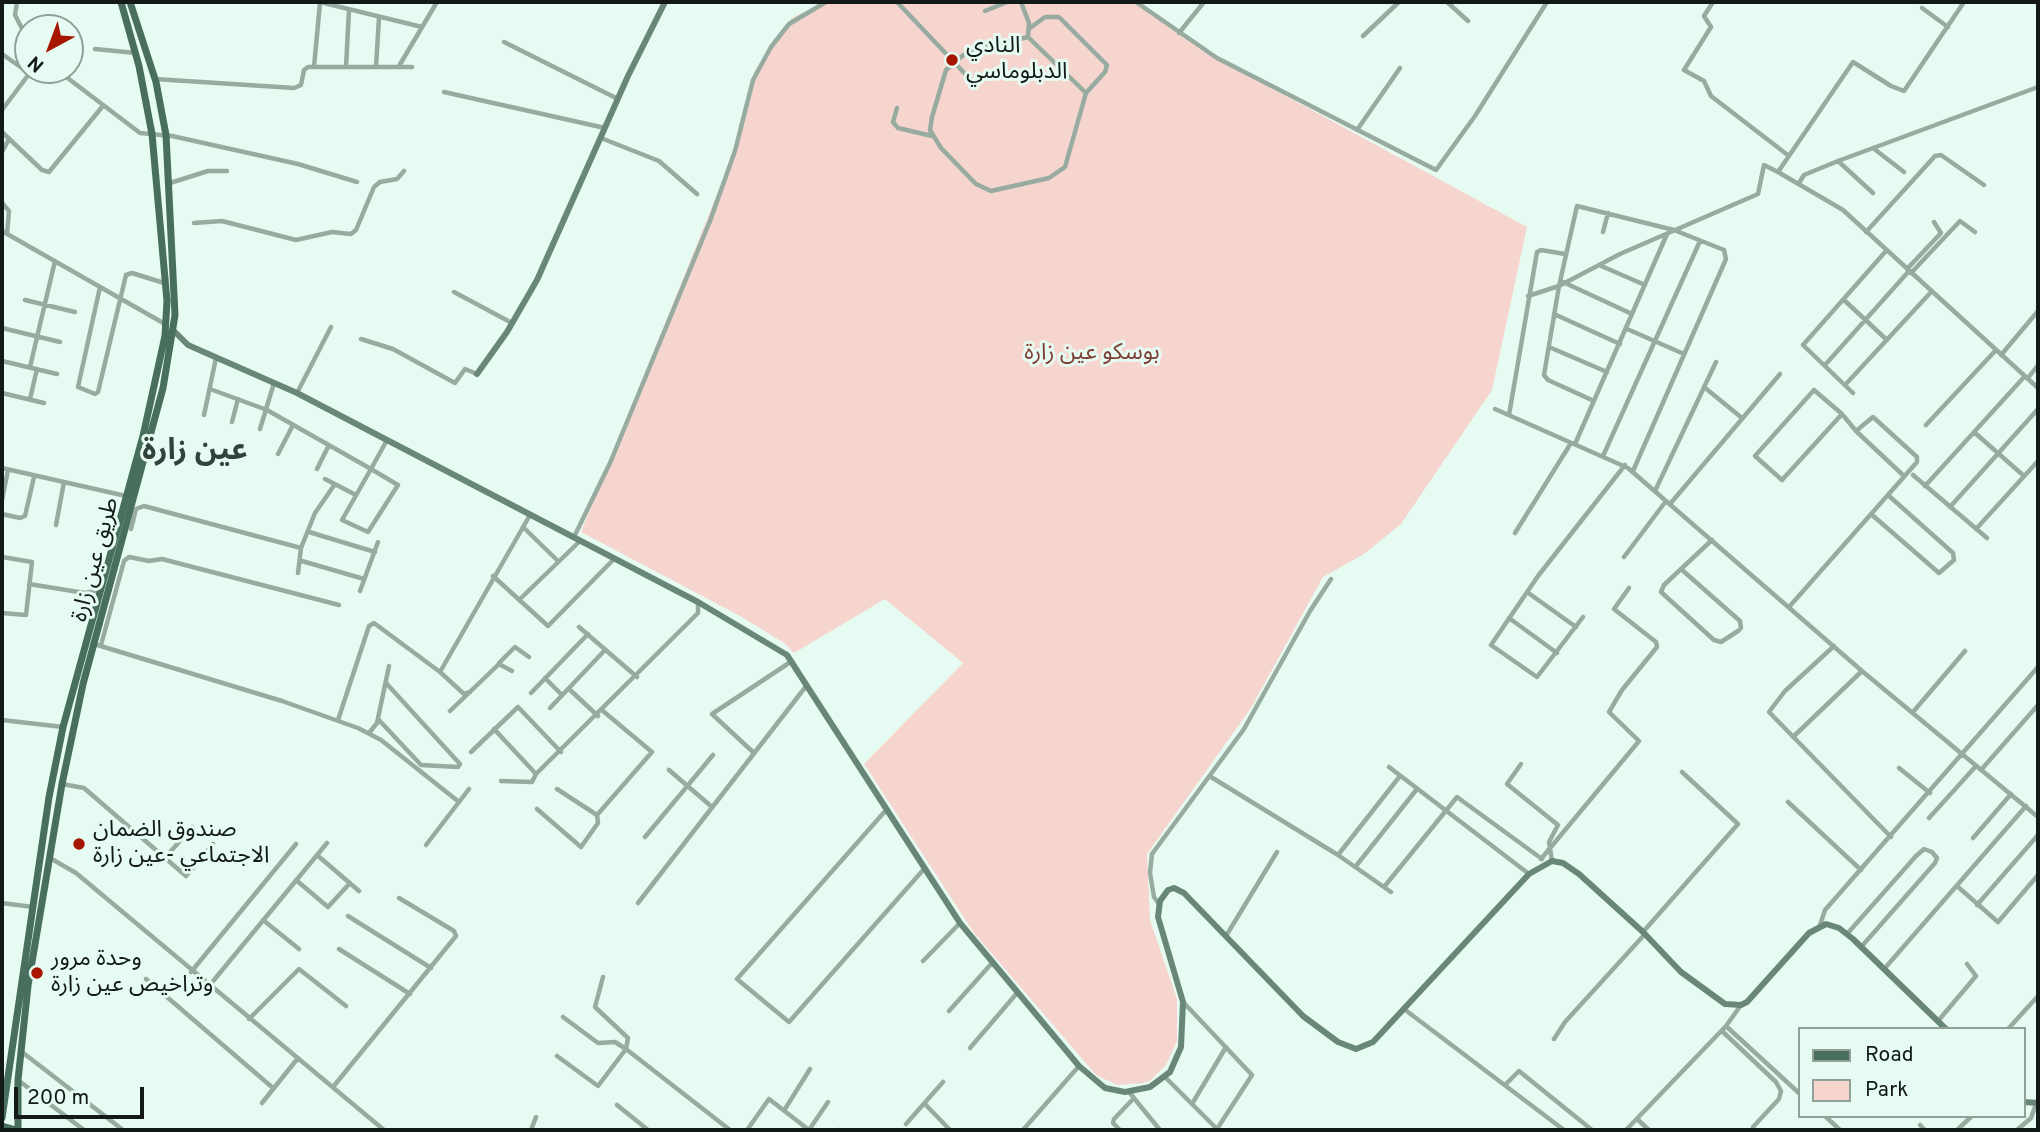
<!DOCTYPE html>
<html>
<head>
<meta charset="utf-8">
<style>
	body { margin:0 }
	#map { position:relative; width:2040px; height:1132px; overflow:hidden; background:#e6fbf1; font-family:Overpass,sans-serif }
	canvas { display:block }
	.frame { position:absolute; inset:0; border:4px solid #121916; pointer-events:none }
	.legend { position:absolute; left:1798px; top:1027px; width:228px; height:91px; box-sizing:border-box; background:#e6fbf1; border:2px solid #91a199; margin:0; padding:9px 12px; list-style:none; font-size:21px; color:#121916 }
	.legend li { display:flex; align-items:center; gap:14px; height:35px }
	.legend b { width:35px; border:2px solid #91a199 }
	.north { position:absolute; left:14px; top:14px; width:70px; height:70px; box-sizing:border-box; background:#e6fbf1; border:2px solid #91a199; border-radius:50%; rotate:221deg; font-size:19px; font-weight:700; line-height:28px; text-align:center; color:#121916 }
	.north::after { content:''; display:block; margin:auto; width:24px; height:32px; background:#a71601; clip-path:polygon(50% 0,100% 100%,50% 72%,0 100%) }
	.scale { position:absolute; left:14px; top:1087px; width:130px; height:32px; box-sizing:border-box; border:4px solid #121916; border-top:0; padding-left:9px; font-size:21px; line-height:24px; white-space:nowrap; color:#121916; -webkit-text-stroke:5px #e6fbf1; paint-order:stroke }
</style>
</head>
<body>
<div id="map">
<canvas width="2040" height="1132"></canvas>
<div class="frame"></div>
<ul class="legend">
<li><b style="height:9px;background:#486e5d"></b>Road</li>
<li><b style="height:19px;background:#f6d5cf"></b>Park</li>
</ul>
<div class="north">N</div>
<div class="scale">200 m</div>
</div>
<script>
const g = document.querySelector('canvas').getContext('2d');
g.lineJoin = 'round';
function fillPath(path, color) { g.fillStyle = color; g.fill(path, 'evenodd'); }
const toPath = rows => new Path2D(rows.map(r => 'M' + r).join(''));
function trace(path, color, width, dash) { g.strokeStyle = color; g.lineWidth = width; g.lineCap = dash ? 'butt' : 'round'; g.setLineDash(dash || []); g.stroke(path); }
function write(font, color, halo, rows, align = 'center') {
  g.font = font + ' Overpass,"Noto Sans Arabic",sans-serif'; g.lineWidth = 6; g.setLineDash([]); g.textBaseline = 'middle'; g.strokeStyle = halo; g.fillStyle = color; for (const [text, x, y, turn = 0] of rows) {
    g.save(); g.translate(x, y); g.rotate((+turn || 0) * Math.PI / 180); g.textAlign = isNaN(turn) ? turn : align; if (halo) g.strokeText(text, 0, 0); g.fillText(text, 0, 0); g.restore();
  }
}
fillPath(toPath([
	[824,2,1134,2,1203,51,1527,227,1492,390,1401,524,1364,554,1323,577,1251,708,1147,854,1150,920,1177,999,1177,1041,1166,1065,1150,1081,1143,1083,1117,1085,1096,1075,974,933,864,764,963,663,885,599,794,653,784,643,740,616,581,532,736,147,739,125,755,70,792,18]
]), '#f6d5cf');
trace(toPath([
	[17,2,15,15,28,40],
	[320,2,422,27],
	[897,2,971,80],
	[1021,2,1029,23,1028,37],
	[1136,2,1217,58,1436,170,1475,116,1547,2],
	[1447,2,1468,21],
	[1713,2,1704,16,1711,27,1684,70,1704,81,1711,96,1789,156],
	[1964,2,1904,91,1891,86,1853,62,1778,172,1843,210,2038,388],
	[1922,8,1948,27],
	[985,11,1007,2],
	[1030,28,1045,17,1059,17,1107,65,1105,72,1086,93,1065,167,1049,178,991,191,976,184,941,148,930,130,932,117,946,70,968,51,1028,37,1086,93],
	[1179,33,1204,2],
	[1363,36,1399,2],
	[504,42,618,99],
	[95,49,136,53],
	[2,54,29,73],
	[399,66,437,2],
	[314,67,320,3],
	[346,67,349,10],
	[376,67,379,17],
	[57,70,140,133,172,136,298,164,357,182],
	[155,79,294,88,301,85,304,70,308,67,412,67],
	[444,92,605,128],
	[897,108,893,122,898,128,932,136],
	[2,110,32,70],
	[1357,130,1400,68],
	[2,132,42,170,49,172,102,107],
	[601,138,659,161,697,194],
	[1873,148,1904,172],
	[2,152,9,139],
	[1838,161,1873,193],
	[170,183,208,171,227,171],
	[1799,183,1804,175,1838,161,2038,87],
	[2,203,9,211,7,234],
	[194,223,222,221,296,240,332,232,351,234,356,230,374,187,380,182,397,179,404,171],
	[2,231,165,324],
	[1603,232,1608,213],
	[1866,232,1935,156,1941,155,1984,185],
	[1599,265,1645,285],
	[1907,269,1941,233,1934,222],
	[1911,273,1960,221,1975,232],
	[1563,282,1632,314],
	[100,287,78,387,95,394,98,392,126,275,132,273,164,283],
	[454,292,512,323],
	[1528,296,1559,286,1620,254,1758,194,1764,165,1778,172],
	[25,300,75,312],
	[1844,300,1887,340],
	[1554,314,1620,344],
	[2,328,60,342],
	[1627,329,1684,354],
	[361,339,393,349,455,383,465,369,477,374],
	[1549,347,1607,372],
	[2001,355,2038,311],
	[2,361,57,374],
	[1825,365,1909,271],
	[30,367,55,261],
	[2028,378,2038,365],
	[1845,385,1932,291],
	[1704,387,1742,418],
	[210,389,267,410,371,469,398,485,368,532,342,520,371,469,387,440],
	[2,393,44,403],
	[297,393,331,327],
	[1853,393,1803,345,1886,251],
	[30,399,37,369],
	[1594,401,1548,380,1544,375,1559,286,1577,206,1674,230,1724,250,1726,259,1633,471],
	[1495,409,1628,468,1862,671,2038,817],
	[1842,414,1782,480,1755,456,1814,390,1842,414,1856,431,1904,476],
	[204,415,216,358],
	[1509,415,1537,252,1541,250,1565,254],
	[232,422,238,399],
	[1926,425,1996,350],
	[260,429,274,383],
	[1974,432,2024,476],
	[1575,444,1667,234],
	[278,454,293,425],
	[1603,456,1700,241],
	[2,468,126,496],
	[317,469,329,445],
	[1913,475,1987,538],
	[325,479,356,495],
	[1925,486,2025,376],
	[1655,491,1716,362],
	[2,500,8,470],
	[1670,504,1780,374],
	[1950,507,2038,409],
	[2,514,20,518,25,516,34,477],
	[1871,514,1939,573,1954,560,1953,553,1888,495],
	[56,525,64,482],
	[523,527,558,561],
	[131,529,136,509,144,506,301,548],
	[1976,529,2038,461],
	[309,532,375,552],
	[1515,533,1571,443],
	[574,537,610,463,710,221,735,151,753,80,771,47,789,24,826,2],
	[2,557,32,562,26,615,2,613],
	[1624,557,1666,501],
	[302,561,364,579],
	[1681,569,1740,621,1741,628,1738,631,1721,642,1714,640,1661,592,1664,585,1681,569,1712,540],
	[298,573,301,548,315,513,335,484],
	[493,576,548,626,614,559],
	[29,584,85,593,101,590],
	[360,591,378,542],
	[1527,592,1576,627],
	[519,600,580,541],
	[1789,607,1917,462,1917,457,1873,417,1856,431],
	[1583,617,1537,677,1491,645,1538,576,1625,465],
	[1509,618,1557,653],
	[579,627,637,677],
	[94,644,282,701,358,728,381,740,459,802],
	[101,645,124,561,129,557,149,561,162,559,339,605],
	[1834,646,1785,691,1769,712,1891,837],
	[499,663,515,647,529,657],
	[440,672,530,515],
	[545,678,562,695],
	[569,689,598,716],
	[531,693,588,634],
	[550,708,605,650],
	[450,711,499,664,512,671],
	[1913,712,1965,651],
	[378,719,421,765,458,767,460,764,386,683],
	[2,720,63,727],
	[338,720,369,626,374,623,440,672,464,694,470,692],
	[494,729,536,774,698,613,698,603],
	[369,733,377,723,389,666],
	[1793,737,1862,671],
	[471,752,518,707,561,752],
	[754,753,712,714,792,661],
	[1521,764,1507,784,1558,825,1549,842,1552,861],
	[1389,767,1529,874],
	[1899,768,1930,793],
	[669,770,712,807],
	[1981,770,2038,705],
	[1211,777,1338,855,1391,892],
	[501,781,532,782,536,774],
	[62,784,84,788,186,876,213,844],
	[1788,802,1861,870],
	[537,809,581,847,598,823,597,815,557,789],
	[887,809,737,979,789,1022,924,869],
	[597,815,652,752,603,711],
	[1929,818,1976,766],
	[645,837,713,755],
	[1973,838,2011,794],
	[426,845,469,789],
	[317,855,359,891],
	[1338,855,1400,776],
	[50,858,76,873,384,1130],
	[165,858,192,827],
	[1541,859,1639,741,1609,712,1622,690,1657,647,1656,642,1614,609,1629,588],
	[1356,866,1417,789],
	[296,880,328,907,350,883],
	[1957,886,1998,922,2038,875],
	[1384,887,1457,797,1542,859],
	[2,903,33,907],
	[638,903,807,685],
	[1159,904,1154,897,1150,873,1152,854,1244,729,1310,611,1331,579],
	[1977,905,2038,835],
	[348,916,431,968],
	[263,920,299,949],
	[1820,925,1825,910,2038,667],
	[1643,932,1738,824,1682,772],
	[1847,934,1916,856,1924,849,1932,852,1937,858,1935,863,1862,946],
	[1226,936,1277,852],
	[339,949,410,994],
	[923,961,960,923],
	[1885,968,2026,806],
	[191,972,296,844],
	[146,979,273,1088],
	[209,986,327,843],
	[1404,1009,1564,1130],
	[949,1011,992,963],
	[563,1017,598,1043,615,1042,626,1049,730,1130],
	[249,1019,299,969,346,1006],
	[1938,1021,1976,976,1967,964],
	[1726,1026,1800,1094],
	[2008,1029,2038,996],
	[1722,1031,1776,1082,1781,1091,1779,1099,1753,1127],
	[1554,1039,1565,1022,1645,934],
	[970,1048,1017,993],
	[22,1052,123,1130],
	[557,1056,598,1086,626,1049,628,1038,595,1007,603,977],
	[1165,1077,1217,1129,1252,1075,1184,1003],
	[18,1080,84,1130],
	[1505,1085,1519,1071,1592,1130],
	[333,1087,456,936,454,931,399,898],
	[1129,1092,1160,1130],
	[262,1103,298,1058],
	[925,1104,950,1130],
	[1192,1104,1226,1047],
	[617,1105,648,1130],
	[785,1109,810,1069],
	[1825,1116,1840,1130],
	[1637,1119,1649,1130],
	[906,1124,943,1082],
	[1920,1125,1925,1130],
	[531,1130,536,1117],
	[747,1130,769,1099,809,1130],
	[809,1130,828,1102],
	[839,1130,840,1130],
	[1023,1130,1079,1066],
	[1120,1130,1113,1123,1114,1119,1134,1098],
	[1626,1130,1726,1026,1741,1005],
	[1957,1130,1972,1116],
	[2017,1130,2031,1118,2036,1104]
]), '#97aba1', 4.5);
trace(toPath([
	[173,330,188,345,297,393,387,440,698,602,787,655,960,923,1079,1066,1105,1088,1125,1092,1150,1087,1170,1072,1181,1047,1183,1002,1158,917,1160,901,1168,890,1174,888,1184,893,1303,1016,1338,1042,1356,1049,1373,1042,1529,874,1552,861,1563,863,1579,874,1643,932,1681,972,1725,1004,1741,1005,1747,1002,1809,933,1826,924,1839,928,1853,939,1946,1029],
	[477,374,507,332,537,280,628,76,665,2],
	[2024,1102,2038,1103]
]), '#698779', 6);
trace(toPath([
	[2,1118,49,797,63,727,143,436,165,336,167,301,152,134,139,66,121,2],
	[2,1126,16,1130],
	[18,1130,18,1080,28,986,62,784,83,684,163,388,175,315,166,135,156,82,130,2]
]), '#486e5d', 7);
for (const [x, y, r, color] of [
	[952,60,7,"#a71601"],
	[79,844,7,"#a71601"],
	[37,973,7,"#a71601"]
]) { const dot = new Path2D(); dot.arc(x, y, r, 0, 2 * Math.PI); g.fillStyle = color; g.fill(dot); trace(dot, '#e6fbf1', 2.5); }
write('23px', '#121916', '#e6fbf1', [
	["النادي",966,47],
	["الدبلوماسي",966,73],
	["صندوق الضمان",93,831],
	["الاجتماعي -عين زارة",93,857],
	["وحدة مرور",51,960],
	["وتراخيص عين زارة",51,986]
], 'left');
write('23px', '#7d3e33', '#e6fbf1', [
	["بوسكو عين زارة",1092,354]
]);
write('23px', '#121916', '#e6fbf1', [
	["طريق عين زارة",97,560,-75]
]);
write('bold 30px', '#32433b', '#e6fbf1', [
	["عين زارة",195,453]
]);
</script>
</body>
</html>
